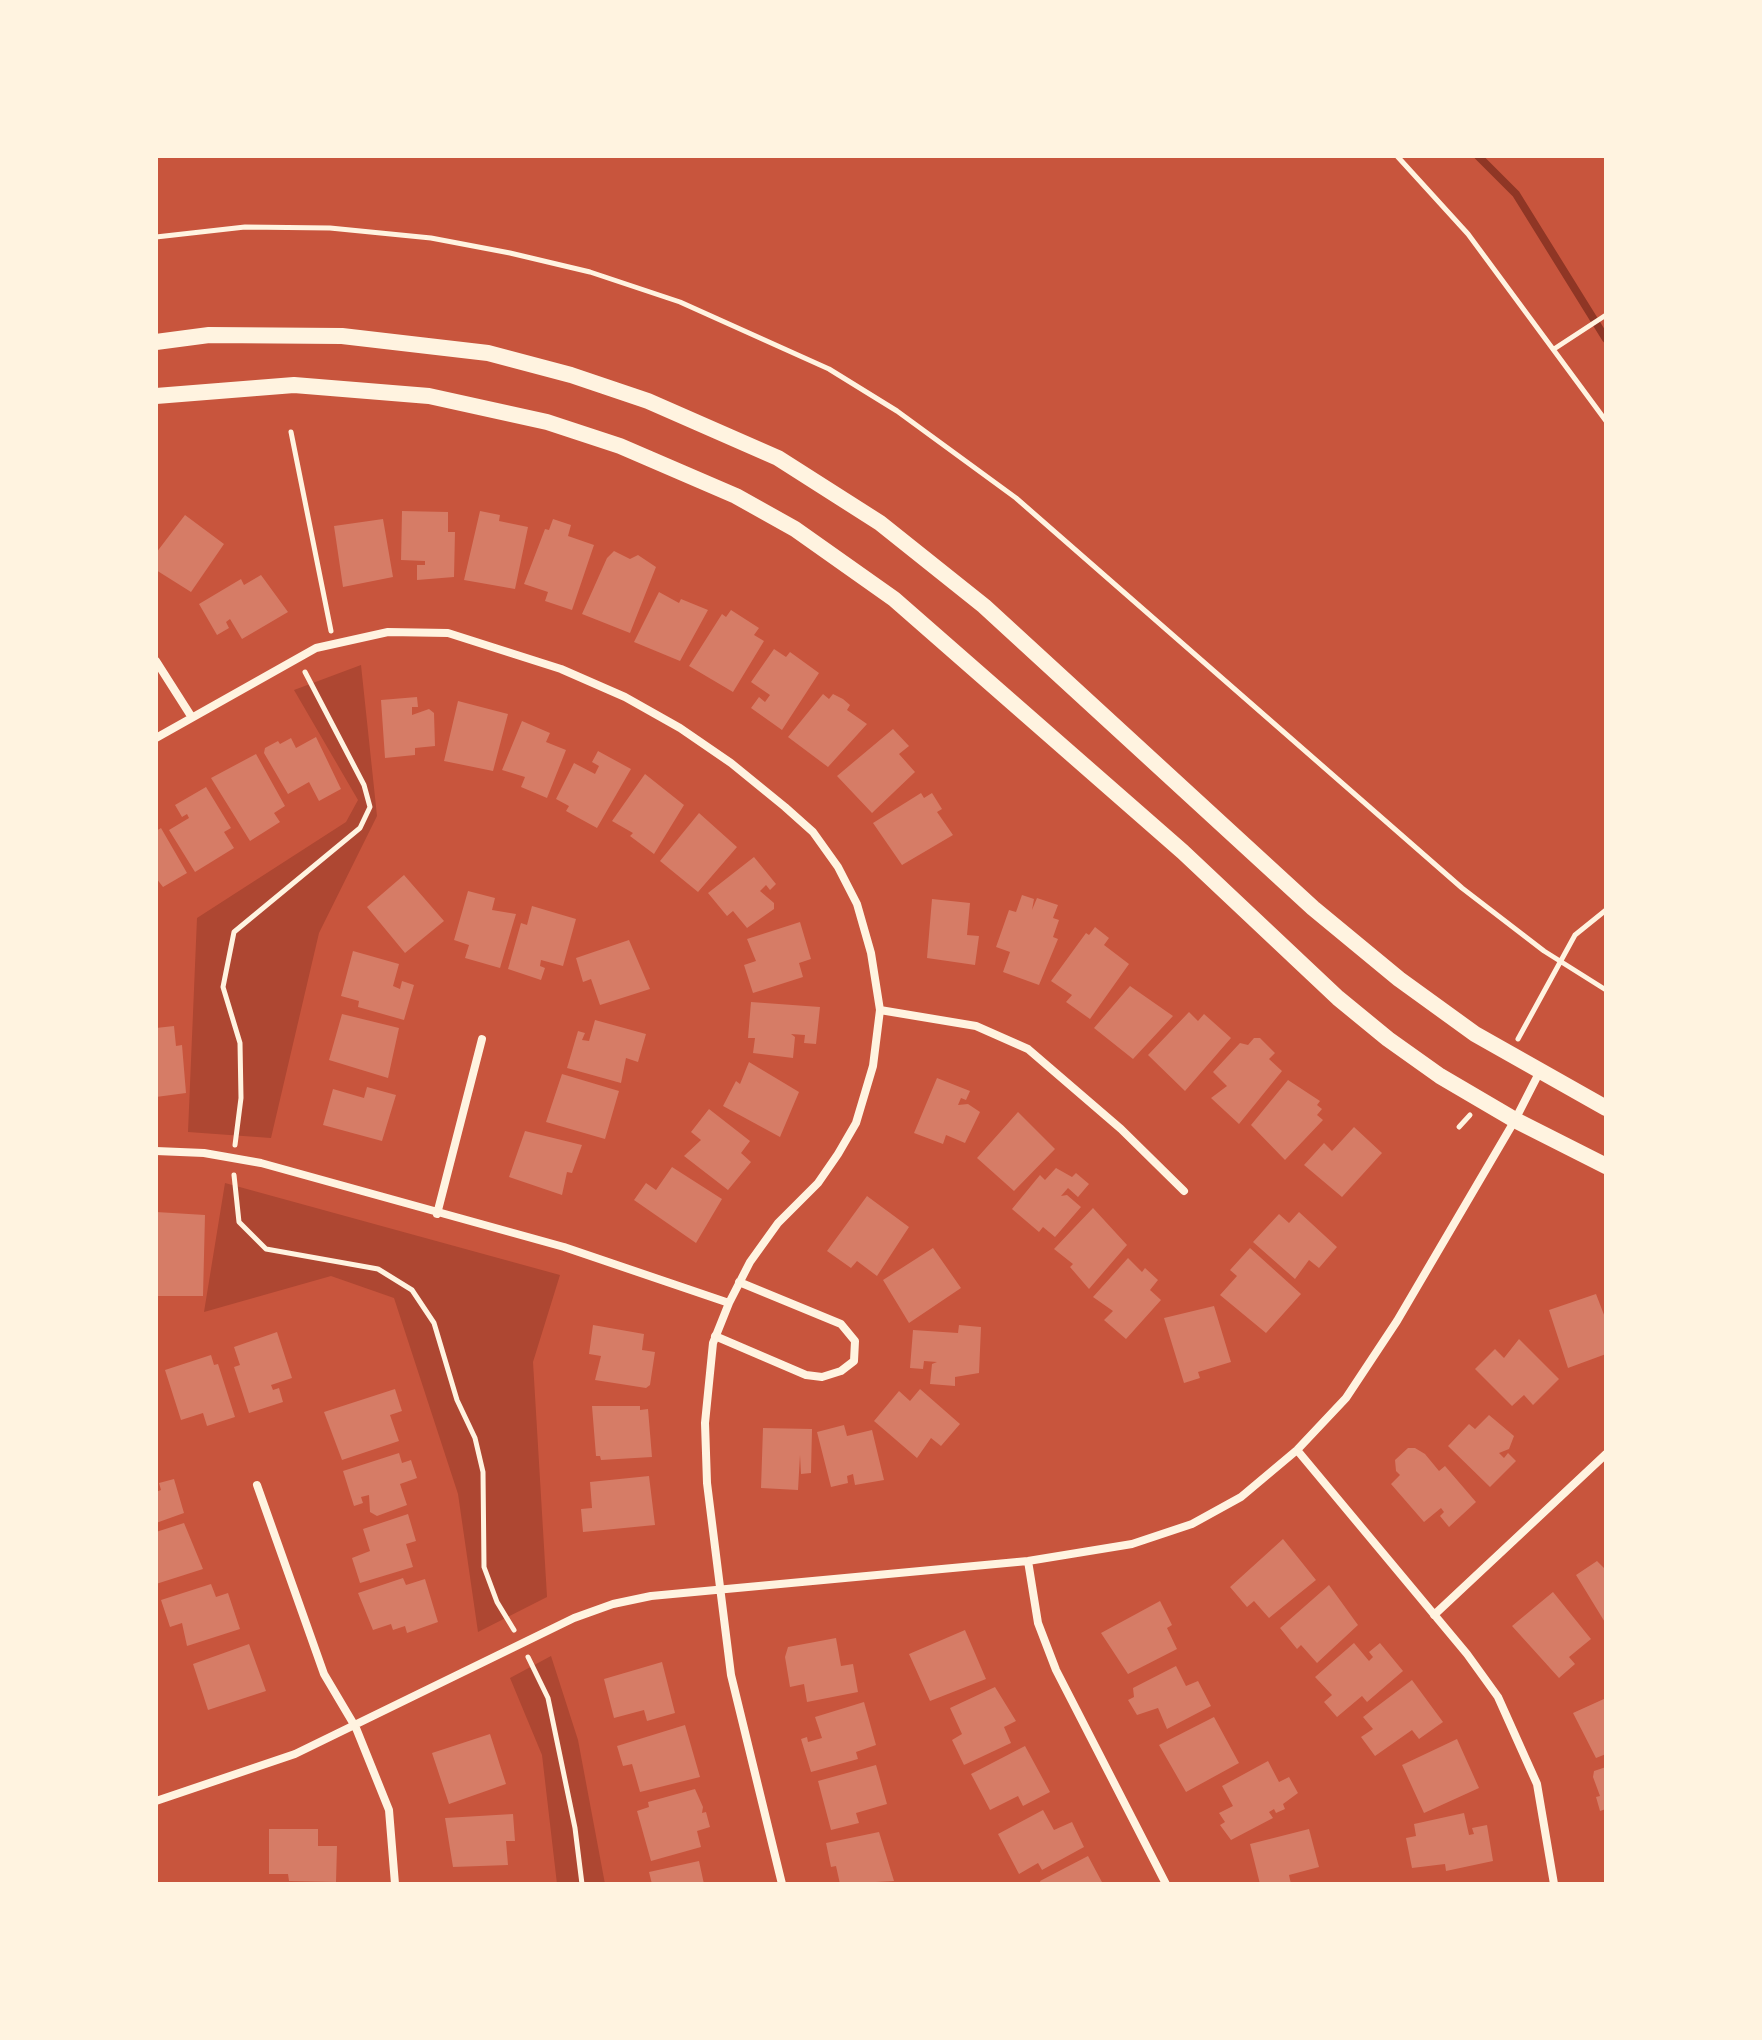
<!DOCTYPE html>
<html>
<head>
<meta charset="utf-8">
<style>
	body { margin:0 }
	#map { position:relative; width:1762px; height:2040px; overflow:hidden; background:#c8553d; font-family:"Alegreya Sans",sans-serif }
	canvas { display:block }
	.frame { position:absolute; inset:0; border:158px solid #fff3e0; pointer-events:none }
</style>
</head>
<body>
<div id="map">
<canvas width="1762" height="2040"></canvas>
<div class="frame"></div>
</div>
<script>
const g = document.querySelector('canvas').getContext('2d');
g.lineJoin = 'round';
function fillPath(path, color) { g.fillStyle = color; g.fill(path, 'evenodd'); }
const toPath = rows => new Path2D(rows.map(r => 'M' + r).join(''));
function trace(path, color, width, dash) { g.strokeStyle = color; g.lineWidth = width; g.lineCap = dash ? 'butt' : 'round'; g.setLineDash(dash || []); g.stroke(path); }
fillPath(toPath([
	[361,665,377,816,319,933,271,1138,188,1132,197,918,346,822,358,800,294,690],
	[225,1183,560,1275,533,1362,547,1597,478,1632,458,1494,394,1298,331,1276,204,1312],
	[551,1656,578,1740,605,1884,557,1884,542,1755,510,1678]
]), '#ae4732');
trace(toPath([
	[1478,156,1516,194,1606,339]
]), '#8f3625', 8);
fillPath(toPath([
	[402,511,448,512,448,532,455,532,454,577,417,580,417,565,425,565,425,561,401,560],
	[480,511,500,515,499,521,528,527,515,589,464,580],
	[185,515,224,544,191,592,156,570,156,553],
	[383,519,393,577,343,587,334,526],
	[553,519,571,525,568,536,594,545,572,610,545,601,548,592,524,584,545,529,549,530],
	[614,551,630,559,638,555,656,567,630,633,582,614,607,558],
	[261,575,288,612,242,639,230,619,226,622,229,628,217,635,199,604,241,579,244,585],
	[659,592,679,603,681,599,708,610,680,661,634,642],
	[731,610,759,628,754,635,764,641,733,692,689,666,722,614,726,617],
	[774,649,786,657,790,652,819,673,782,730,751,708,759,697,765,702,770,695,751,682],
	[823,694,829,699,833,694,843,699,850,705,847,710,867,724,828,767,788,737],
	[417,697,418,707,412,707,412,715,429,709,434,713,435,746,415,748,415,755,385,758,381,700],
	[458,701,508,714,493,771,444,761],
	[522,721,550,733,546,742,566,750,547,798,521,787,525,777,502,770],
	[893,729,909,746,899,754,915,772,872,813,837,776],
	[316,737,341,789,319,801,309,782,288,794,264,753,265,748,278,741,280,744,291,738,296,748],
	[598,751,631,769,597,828,566,811,569,806,556,799,574,763,595,774,599,766,592,762],
	[256,754,285,806,274,813,280,822,250,841,211,778],
	[645,774,684,805,654,854,630,836,633,833,612,821],
	[206,787,231,828,224,832,234,848,195,872,169,830,189,818,187,814,182,817,175,805],
	[921,793,924,798,932,793,942,809,937,812,953,835,902,865,873,823],
	[699,813,737,847,698,892,660,861],
	[161,828,187,873,163,887,156,878,156,831],
	[754,857,776,884,770,890,766,885,760,891,774,903,774,909,747,928,733,911,727,916,708,893],
	[404,875,444,921,405,953,367,907],
	[468,891,495,898,492,910,516,914,500,968,465,958,469,945,454,940],
	[1022,895,1034,899,1032,910,1037,898,1058,905,1053,918,1059,920,1053,937,1058,939,1039,985,1003,972,1010,952,996,947,1009,910,1016,912],
	[932,899,970,903,967,935,979,936,975,965,927,958],
	[532,906,576,919,563,966,541,960,540,966,545,968,541,980,508,969,521,923,527,925],
	[800,922,811,959,799,963,803,977,753,993,744,965,756,961,747,939],
	[1095,927,1109,938,1104,945,1129,964,1090,1019,1066,1002,1072,995,1051,981,1086,933,1089,935],
	[629,940,650,989,600,1005,591,979,583,982,576,958],
	[353,951,399,964,393,986,400,989,402,981,414,985,404,1020,358,1007,359,1001,341,996],
	[1130,986,1173,1016,1133,1059,1094,1028],
	[751,1002,820,1007,816,1044,804,1043,805,1035,791,1034,795,1037,793,1058,753,1053,755,1038,748,1038],
	[1189,1012,1198,1021,1204,1014,1231,1038,1185,1091,1148,1055],
	[342,1014,399,1028,388,1078,329,1060],
	[595,1020,646,1034,638,1062,626,1058,621,1083,567,1068,578,1031,585,1033,582,1040,589,1041],
	[174,1026,176,1046,182,1045,186,1093,156,1097,156,1028],
	[1254,1038,1260,1038,1275,1053,1269,1059,1282,1071,1239,1124,1211,1098,1227,1086,1213,1072,1240,1043,1248,1045],
	[749,1062,799,1092,780,1137,723,1106,736,1081,740,1084],
	[562,1074,619,1091,605,1139,546,1122],
	[937,1078,970,1091,966,1100,961,1098,958,1105,968,1104,980,1112,965,1143,946,1135,943,1144,914,1133],
	[1288,1080,1320,1101,1317,1105,1322,1109,1317,1115,1323,1120,1285,1160,1251,1125],
	[367,1087,396,1095,382,1141,323,1125,333,1089,364,1098],
	[709,1109,750,1141,741,1153,751,1162,728,1190,684,1156,701,1140,691,1132],
	[1018,1112,1055,1149,1014,1191,977,1158],
	[1354,1127,1382,1153,1342,1197,1304,1165,1324,1143,1332,1151],
	[525,1131,582,1145,572,1173,567,1172,562,1195,509,1177],
	[672,1167,722,1199,696,1243,634,1200,646,1183,656,1190],
	[1056,1168,1072,1177,1076,1173,1089,1184,1078,1197,1068,1188,1061,1196,1067,1195,1081,1207,1055,1237,1043,1227,1039,1232,1012,1209,1040,1175,1045,1180],
	[867,1196,909,1227,877,1276,857,1261,851,1268,827,1251],
	[1093,1208,1127,1245,1089,1289,1070,1267,1073,1264,1054,1249],
	[156,1212,205,1215,203,1296,156,1296],
	[1299,1212,1337,1247,1319,1268,1309,1260,1295,1279,1253,1242,1279,1214,1289,1223],
	[933,1248,961,1288,909,1323,883,1280],
	[1250,1248,1301,1294,1266,1333,1220,1295,1237,1276,1230,1270],
	[1128,1258,1142,1272,1145,1268,1158,1280,1150,1290,1161,1300,1126,1339,1104,1320,1113,1311,1093,1297],
	[1596,1294,1606,1320,1606,1354,1568,1368,1549,1310],
	[1214,1306,1231,1362,1198,1372,1200,1378,1184,1383,1164,1318],
	[593,1325,644,1334,642,1350,655,1352,650,1385,646,1388,595,1380,601,1356,589,1354],
	[959,1325,981,1327,979,1373,955,1377,955,1386,930,1384,932,1364,937,1362,924,1361,923,1369,910,1368,913,1330,958,1333],
	[277,1332,292,1378,271,1385,273,1390,279,1388,283,1402,249,1413,234,1367,240,1365,234,1347],
	[1519,1339,1559,1379,1533,1405,1524,1395,1512,1406,1475,1369,1495,1349,1504,1358],
	[211,1355,214,1365,218,1364,235,1417,207,1426,203,1413,181,1420,165,1370],
	[395,1389,402,1411,390,1415,399,1441,342,1460,324,1412],
	[920,1389,960,1424,941,1446,931,1438,917,1458,874,1421,899,1391,910,1401],
	[592,1406,640,1406,640,1410,648,1409,652,1457,601,1460,600,1456,596,1456],
	[1489,1415,1514,1436,1509,1449,1499,1453,1504,1458,1508,1453,1516,1461,1490,1487,1448,1446,1469,1424,1475,1429],
	[844,1425,847,1436,872,1430,884,1480,855,1485,853,1474,847,1476,848,1483,831,1487,817,1432],
	[763,1428,812,1429,811,1473,801,1474,800,1455,798,1490,761,1488],
	[1408,1448,1415,1448,1425,1454,1439,1471,1445,1466,1476,1502,1449,1527,1440,1516,1444,1512,1441,1508,1424,1522,1391,1484,1400,1475,1396,1471,1395,1460],
	[399,1453,402,1463,411,1460,417,1478,400,1484,407,1505,377,1516,370,1512,369,1495,361,1497,363,1503,354,1506,343,1471],
	[649,1476,655,1525,583,1532,581,1509,592,1508,590,1482],
	[174,1479,184,1513,156,1523,156,1492,161,1490,159,1483],
	[408,1514,416,1541,406,1544,413,1567,360,1583,352,1558,370,1551,363,1529],
	[184,1523,203,1569,156,1584,156,1532],
	[1283,1539,1316,1580,1269,1618,1254,1601,1247,1607,1230,1587],
	[1597,1561,1606,1570,1606,1624,1576,1575],
	[403,1578,406,1585,425,1579,438,1622,407,1633,405,1626,393,1630,391,1624,373,1630,358,1593],
	[211,1584,216,1597,228,1593,240,1629,187,1646,182,1623,170,1627,161,1600],
	[1329,1585,1358,1625,1317,1663,1301,1645,1297,1649,1280,1628],
	[1553,1592,1591,1639,1569,1657,1575,1664,1559,1678,1512,1626],
	[1160,1601,1172,1625,1167,1628,1177,1649,1128,1674,1101,1633],
	[965,1630,986,1679,930,1701,909,1654],
	[836,1638,841,1666,853,1664,858,1692,807,1702,804,1684,790,1687,785,1657,788,1647],
	[1354,1643,1369,1661,1373,1657,1369,1652,1380,1643,1403,1671,1367,1702,1362,1696,1337,1717,1324,1702,1332,1695,1315,1677],
	[249,1644,266,1691,208,1710,193,1664],
	[662,1662,675,1713,647,1721,644,1710,614,1718,604,1679],
	[1176,1666,1186,1686,1198,1681,1211,1706,1167,1729,1158,1708,1137,1715,1128,1700,1134,1697,1133,1688],
	[1412,1680,1443,1722,1419,1739,1412,1730,1375,1756,1361,1737,1373,1729,1363,1717],
	[995,1687,1016,1721,1004,1727,1011,1743,964,1765,952,1740,962,1734,950,1708],
	[1606,1698,1606,1754,1596,1758,1573,1713],
	[864,1702,876,1745,856,1752,858,1759,811,1772,801,1739,807,1737,808,1742,822,1738,815,1717],
	[1214,1717,1239,1763,1186,1792,1159,1745],
	[685,1725,700,1777,640,1792,632,1764,623,1766,617,1746],
	[490,1734,506,1784,449,1804,432,1753],
	[1457,1739,1479,1788,1424,1813,1402,1765],
	[1025,1746,1050,1792,1023,1806,1018,1796,990,1810,971,1774],
	[1268,1761,1279,1782,1289,1777,1298,1793,1283,1804,1285,1809,1276,1813,1274,1809,1269,1812,1273,1818,1231,1840,1220,1825,1225,1822,1219,1813,1233,1806,1222,1786],
	[876,1765,887,1804,856,1813,859,1823,831,1830,818,1781],
	[1606,1767,1606,1809,1600,1811,1596,1797,1600,1796,1593,1777,1594,1771],
	[695,1789,703,1807,702,1813,706,1812,710,1827,697,1831,701,1847,651,1861,637,1811,649,1807,648,1802],
	[1043,1810,1054,1830,1072,1822,1084,1847,1042,1870,1038,1863,1019,1874,998,1834],
	[1464,1813,1469,1835,1474,1834,1472,1828,1487,1825,1493,1861,1446,1871,1445,1864,1412,1868,1406,1838,1416,1836,1414,1824],
	[513,1814,515,1841,506,1841,508,1865,453,1867,445,1818],
	[269,1829,318,1829,318,1846,337,1846,336,1882,289,1881,288,1874,269,1874],
	[1309,1829,1319,1867,1289,1875,1291,1884,1260,1884,1250,1844],
	[879,1832,894,1881,840,1884,836,1866,831,1867,826,1843],
	[1088,1856,1103,1884,1041,1884,1040,1881],
	[699,1861,704,1884,652,1884,649,1872]
]), '#d67c66');
trace(toPath([
	[1397,156,1468,234,1606,421],
	[156,237,245,227,330,228,431,238,510,253,590,272,680,302,829,369,897,411,1016,498,1462,888,1544,951,1606,990],
	[1554,349,1606,315],
	[291,432,331,631],
	[1518,1039,1575,935,1606,910],
	[1459,1127,1470,1115],
	[235,1145,241,1098,240,1043,223,987,234,932,360,828,370,807,364,785,305,672],
	[234,1175,239,1222,266,1249,378,1269,412,1290,434,1323,457,1400,475,1438,483,1472,484,1567,497,1602,514,1630],
	[528,1657,548,1698,575,1828,582,1884]
]), '#fff3e0', 5);
trace(toPath([
	[156,661,191,716],
	[156,738,316,648,388,632,448,633,561,669,625,697,680,728,731,763,785,807,813,832,838,867,857,904,871,953,880,1010,873,1066,856,1123,838,1154,818,1183,778,1223,750,1262,729,1303,713,1343,705,1423,707,1483,731,1675,782,1884],
	[880,1010,976,1026,1028,1049,1121,1129,1184,1191],
	[156,1151,204,1153,261,1163,564,1247,729,1303],
	[437,1214,482,1039],
	[715,1336,806,1375,822,1377,841,1371,854,1361,855,1341,841,1324,739,1282],
	[1297,1450,1467,1654,1498,1697,1537,1784,1554,1884],
	[257,1485,324,1674,356,1728,389,1810,395,1884],
	[1028,1561,1038,1623,1056,1670,1166,1884],
	[1434,1615,1606,1454],
	[156,1801,295,1754,574,1618,613,1604,651,1596,1028,1561,1132,1544,1192,1524,1241,1497,1297,1450,1346,1398,1397,1321,1515,1120,1539,1073]
]), '#fff3e0', 8);
trace(toPath([
	[156,342,209,335,342,336,488,353,571,375,648,401,778,458,880,523,984,606,1313,908,1399,979,1475,1034,1606,1108],
	[156,396,294,385,429,396,547,422,620,446,736,496,795,529,894,599,1183,852,1338,998,1388,1039,1440,1076,1515,1120,1606,1166]
]), '#fff3e0', 16);
</script>
</body>
</html>
